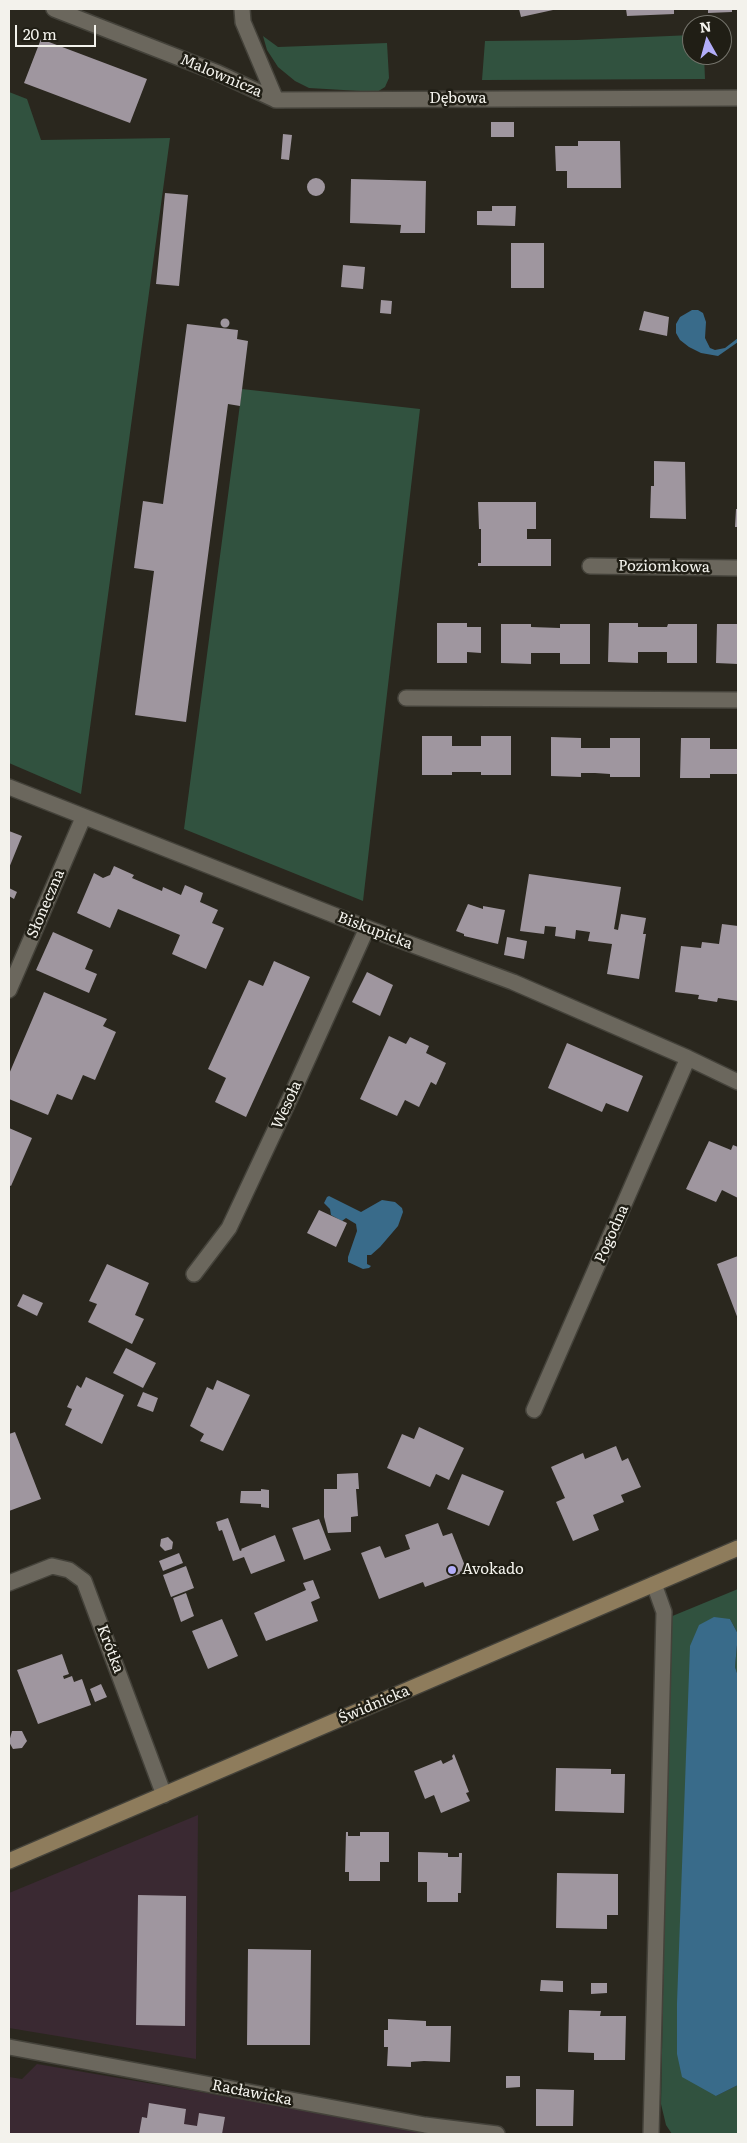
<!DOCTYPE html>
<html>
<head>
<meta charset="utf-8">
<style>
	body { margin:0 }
	#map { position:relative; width:747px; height:2143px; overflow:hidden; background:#2a271e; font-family:Literata,serif }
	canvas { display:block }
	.frame { position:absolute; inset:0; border:10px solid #f3f2ec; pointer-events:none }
	.north { position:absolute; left:682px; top:15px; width:50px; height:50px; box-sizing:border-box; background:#201e15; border:1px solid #74736b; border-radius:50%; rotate:353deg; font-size:14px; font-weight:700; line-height:20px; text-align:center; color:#f3f2ec }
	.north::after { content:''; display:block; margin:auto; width:18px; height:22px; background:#b2adf9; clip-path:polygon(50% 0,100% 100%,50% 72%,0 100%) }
	.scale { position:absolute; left:15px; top:25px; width:81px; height:22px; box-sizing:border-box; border:2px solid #f3f2ec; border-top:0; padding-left:6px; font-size:15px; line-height:18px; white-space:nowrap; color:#f3f2ec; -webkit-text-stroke:4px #201e15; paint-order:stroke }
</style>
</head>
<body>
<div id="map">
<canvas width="747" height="2143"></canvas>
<div class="frame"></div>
<div class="north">N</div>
<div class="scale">20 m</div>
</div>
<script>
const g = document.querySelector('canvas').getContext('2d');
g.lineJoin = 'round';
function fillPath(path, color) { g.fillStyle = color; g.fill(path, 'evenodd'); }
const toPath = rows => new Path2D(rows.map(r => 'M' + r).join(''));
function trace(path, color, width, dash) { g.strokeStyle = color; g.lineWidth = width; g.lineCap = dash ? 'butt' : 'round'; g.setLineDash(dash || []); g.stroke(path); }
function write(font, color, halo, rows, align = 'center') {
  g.font = font + ' Literata,serif'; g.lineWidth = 5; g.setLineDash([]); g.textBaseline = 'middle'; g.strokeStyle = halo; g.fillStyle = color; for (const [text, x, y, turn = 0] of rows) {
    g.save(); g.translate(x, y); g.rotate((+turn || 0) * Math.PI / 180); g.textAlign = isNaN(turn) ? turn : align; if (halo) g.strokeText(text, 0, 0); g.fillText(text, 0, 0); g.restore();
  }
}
fillPath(toPath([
	[198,1815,196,2059,9,2028,9,1893],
	[37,2064,445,2134,9,2134,9,2077,22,2079]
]), '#3a2932');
fillPath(toPath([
	[692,35,692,55,704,55,705,79,482,80,485,41,577,40],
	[263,36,278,47,387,43,389,78,385,87,377,92,309,88,295,81,278,67,267,50],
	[9,92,27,99,41,140,170,138,81,794,9,763],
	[242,389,420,409,363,901,184,829],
	[738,1589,738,1676,735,1667,738,1634,730,1619,716,2096,738,2085,738,2134,672,2134,666,2125,661,2104,670,1617]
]), '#31523f');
fillPath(toPath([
	[692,310,698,310,703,313,706,322,705,338,710,348,715,350,725,348,738,338,738,342,718,356,701,353,689,347,680,340,676,333,676,324,680,317],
	[329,1196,361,1212,382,1200,395,1202,402,1208,403,1212,398,1226,380,1247,371,1255,367,1255,367,1264,371,1266,369,1268,363,1269,348,1262,348,1257,357,1231,356,1224,346,1218,342,1221,331,1215,330,1209,324,1203,327,1197],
	[714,1617,730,1619,738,1634,735,1667,738,1676,738,2085,716,2096,682,2077,677,2054,677,2003,690,1646,699,1625]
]), '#396b8a');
fillPath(toPath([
	[519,9,553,9,553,10,521,17],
	[626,9,674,9,674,14,627,16],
	[708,9,732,9,732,12,708,13],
	[41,39,147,79,130,123,24,83],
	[706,55,717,55,717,62,706,62],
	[491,122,514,122,514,137,491,137],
	[283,134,292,135,289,160,281,159],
	[578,141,620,141,621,188,567,188,567,171,556,171,555,146,578,146],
	'307 187a9 9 0 1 1 18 0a9 9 0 1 1-18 0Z',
	[351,179,426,181,425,233,400,233,401,225,350,223],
	[165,193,188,195,179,286,156,284],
	[492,206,516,206,515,226,477,225,477,211,492,211],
	[511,243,544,243,544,288,511,288],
	[343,265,365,267,363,289,341,287],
	[381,300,392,301,391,314,380,313],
	[644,311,669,317,667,336,639,330],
	'220.5 323a4.5 4.5 0 1 1 9 0a4.5 4.5 0 1 1-9 0Z',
	[187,324,238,330,237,339,248,341,240,406,228,404,186,722,135,715,154,571,134,568,143,501,163,504],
	[654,461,685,462,686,519,650,518,651,486,654,486],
	[478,502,536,502,536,529,527,529,527,539,551,539,551,566,478,566,478,563,481,563,481,529,479,529],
	[736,509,738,509,738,527,735,527],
	[437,623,467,623,467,627,481,627,481,653,467,652,467,663,437,663],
	[609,623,638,623,638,627,667,627,668,624,697,624,697,663,667,663,667,652,638,652,638,663,608,662],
	[501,624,531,624,531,627,560,628,560,624,590,624,590,664,560,664,560,653,531,653,531,664,501,663],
	[717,624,738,624,738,664,716,663],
	[422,736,452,736,452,746,481,746,481,736,511,736,511,775,481,775,481,772,452,772,452,775,422,775],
	[551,737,581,738,581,748,610,748,610,738,640,738,640,777,610,777,610,774,595,773,581,773,581,777,551,776],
	[681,738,710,738,710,749,738,749,738,774,710,774,710,778,680,778],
	[9,831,22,836,9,868],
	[114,866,134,875,132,878,162,891,163,887,181,895,185,885,203,893,200,902,218,910,212,923,224,928,206,969,172,954,180,935,118,909,110,928,77,913,94,873,103,878,110,875],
	[529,874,621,887,614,929,618,930,621,914,646,918,643,934,646,934,639,979,607,974,612,944,588,941,590,932,576,930,575,939,555,936,556,927,545,926,544,934,520,931],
	[9,888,17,892,14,899,9,896],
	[468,904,483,909,483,906,505,910,498,944,464,936,464,934,456,931],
	[722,924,738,926,738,1001,718,998,717,1002,698,999,699,995,675,992,681,946,701,948,702,942,719,944],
	[53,932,93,950,85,969,97,974,89,993,36,970],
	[507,937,527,941,524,959,504,955],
	[274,961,310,977,246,1117,215,1102,226,1078,208,1069,249,980,263,986],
	[367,972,393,985,380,1016,352,1002],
	[44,992,107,1019,103,1026,116,1032,95,1080,83,1075,72,1100,57,1094,48,1115,9,1099,9,1074],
	[389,1036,406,1044,410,1037,429,1046,426,1053,446,1063,436,1085,431,1082,419,1107,405,1100,397,1116,360,1099],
	[567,1043,643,1076,628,1112,606,1103,602,1112,548,1088],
	[9,1128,32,1138,11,1186,9,1185],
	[709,1141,731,1150,733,1145,738,1147,738,1198,722,1190,716,1202,686,1189],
	[319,1210,347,1223,336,1247,307,1233],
	[738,1256,738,1319,717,1264],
	[107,1264,149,1283,135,1315,144,1319,132,1344,88,1322,97,1304,89,1301],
	[23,1294,43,1303,37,1316,17,1306],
	[126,1348,156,1363,143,1388,113,1373],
	[86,1377,124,1395,102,1444,65,1425,72,1409,67,1407,77,1385,81,1388],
	[217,1380,250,1395,223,1451,200,1441,204,1434,190,1426,207,1387,213,1390],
	[143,1392,158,1398,153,1412,137,1406],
	[419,1427,464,1448,449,1480,436,1474,430,1487,387,1468,402,1434,414,1439],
	[15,1432,41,1499,9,1511,9,1434],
	[616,1446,622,1461,628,1458,641,1487,621,1495,624,1502,593,1515,599,1530,573,1541,556,1502,565,1498,551,1467,583,1453,585,1459],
	[358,1473,359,1489,356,1489,358,1516,351,1517,351,1532,328,1533,324,1517,324,1489,337,1489,337,1474],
	[462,1474,504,1491,489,1526,447,1509],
	[261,1489,269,1490,269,1508,261,1507,261,1504,240,1503,241,1491,261,1491],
	[228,1518,240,1551,242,1550,241,1549,275,1535,285,1561,251,1574,244,1557,233,1561,222,1530,219,1531,216,1522],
	[319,1519,331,1550,304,1560,292,1528],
	[438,1523,443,1536,452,1533,467,1571,425,1587,423,1582,379,1599,361,1553,380,1546,385,1558,410,1549,405,1535],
	[168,1537,173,1542,172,1549,165,1551,160,1546,161,1539],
	[179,1553,183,1563,163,1571,159,1561],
	[186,1566,194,1588,171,1597,163,1575],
	[313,1580,320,1598,311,1602,318,1621,266,1641,254,1613,306,1590,303,1583],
	[186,1593,194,1616,181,1622,173,1598],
	[222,1619,238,1656,208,1669,192,1631],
	[62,1654,69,1674,63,1676,64,1679,72,1676,74,1682,82,1679,91,1705,38,1724,17,1670],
	[101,1684,107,1697,95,1702,90,1689],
	[12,1731,22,1731,27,1741,22,1748,13,1749,9,1742],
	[454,1754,469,1792,466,1793,470,1801,441,1813,434,1795,425,1799,414,1771,441,1760,443,1764,453,1759,452,1756],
	[556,1768,611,1769,611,1774,625,1774,624,1813,555,1811],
	[346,1832,348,1832,348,1836,360,1836,360,1832,389,1832,389,1862,380,1862,380,1881,349,1881,349,1872,345,1872],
	[418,1852,448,1853,448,1857,459,1857,459,1853,462,1853,461,1893,458,1893,458,1902,427,1902,427,1882,418,1882],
	[557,1873,618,1874,618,1915,607,1915,607,1929,556,1928],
	[138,1895,186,1896,185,2026,136,2025],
	[248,1949,311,1950,310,2045,247,2045],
	[541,1980,563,1981,563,1992,540,1991],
	[591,1983,607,1983,607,1993,591,1994],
	[569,2010,601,2011,600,2016,626,2016,625,2060,594,2060,594,2053,568,2052],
	[388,2019,426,2021,426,2026,451,2026,450,2062,424,2061,411,2062,411,2067,387,2066,388,2047,384,2047,384,2030,388,2030],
	[506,2076,520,2076,520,2087,506,2088],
	[536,2089,574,2090,573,2126,536,2126],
	[149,2103,186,2109,184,2124,197,2126,199,2113,225,2117,222,2134,139,2134,142,2117,147,2118]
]), '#9f969f');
const lane = toPath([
	[590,566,738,568],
	[406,698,738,700],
	[651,2134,664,1612,654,1584]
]);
const street = toPath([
	[54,9,218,73,276,100],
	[242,9,243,22,276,100,738,98],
	[9,787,367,928,513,982,688,1058,738,1082],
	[9,990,83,818],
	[194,1274,229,1228,292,1094,367,928],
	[534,1410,688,1058],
	[9,1583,52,1566,69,1570,84,1581,164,1795],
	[9,2047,425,2125,497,2134]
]);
const secondary = toPath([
	[9,1861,738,1548]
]);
trace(lane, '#44423a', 18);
trace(street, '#44423a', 18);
trace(secondary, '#44423a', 18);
trace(lane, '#6b675d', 15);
trace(street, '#6b675d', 15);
trace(secondary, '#8e7c5c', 15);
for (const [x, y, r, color] of [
	[452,1570,5,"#b2adf9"]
]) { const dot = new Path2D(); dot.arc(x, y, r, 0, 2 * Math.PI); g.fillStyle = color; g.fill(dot); trace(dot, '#201e15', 2); }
write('15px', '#f3f2ec', '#201e15', [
	["Malownicza",221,76,23],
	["Dębowa",458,99],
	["Poziomkowa",664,567,1],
	["Słoneczna",46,904,-67],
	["Biskupicka",375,931,21],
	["Wesoła",287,1105,-65],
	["Pogodna",612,1234,-66],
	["Krótka",110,1649,69],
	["Świdnicka",374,1705,-23],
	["Racławicka",252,2093,11]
]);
write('15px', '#f3f2ec', '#201e15', [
	["Avokado",462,1570]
], 'left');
</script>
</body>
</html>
